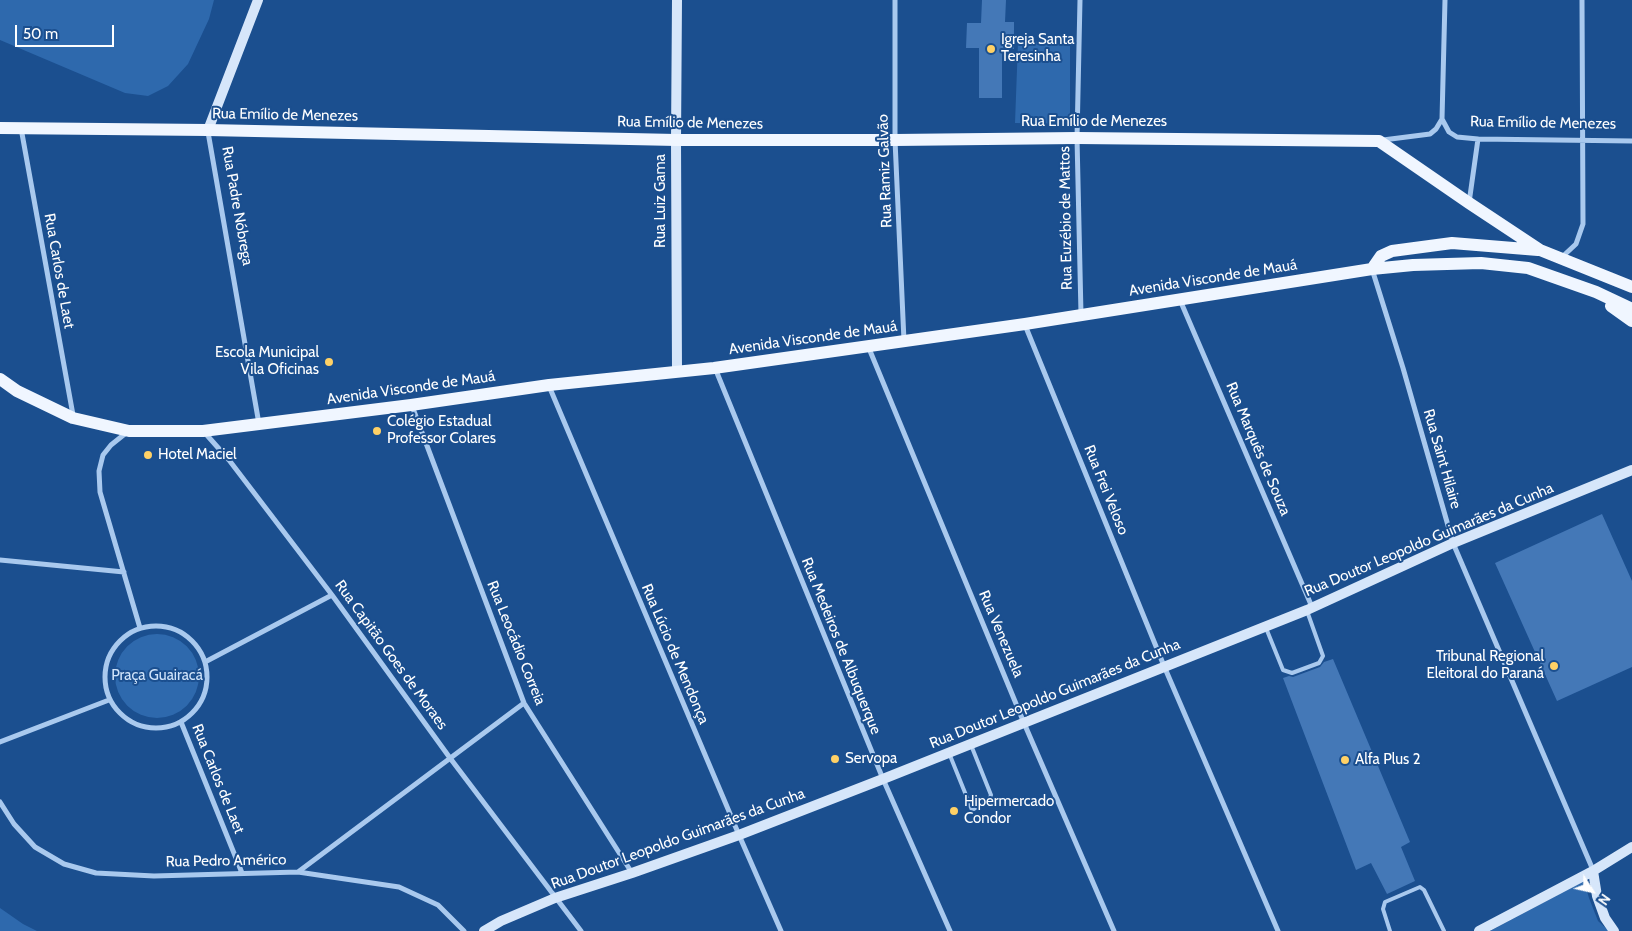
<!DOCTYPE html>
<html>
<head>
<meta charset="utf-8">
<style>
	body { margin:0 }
	#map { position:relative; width:1632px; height:931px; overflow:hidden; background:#1b4f8f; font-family:Cabin,sans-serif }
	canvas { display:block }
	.north { position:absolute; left:1567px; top:866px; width:50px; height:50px; -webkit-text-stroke:4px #1b4f8f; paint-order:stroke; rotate:125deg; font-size:14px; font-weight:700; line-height:20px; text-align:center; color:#fff }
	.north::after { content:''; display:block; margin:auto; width:18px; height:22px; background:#fff; clip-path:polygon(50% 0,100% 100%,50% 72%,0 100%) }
	.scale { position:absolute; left:15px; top:25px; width:99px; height:22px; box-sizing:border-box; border:2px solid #fff; border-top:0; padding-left:6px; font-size:15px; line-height:18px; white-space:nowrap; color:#fff; -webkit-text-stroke:4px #1b4f8f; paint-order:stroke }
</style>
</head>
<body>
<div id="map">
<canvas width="1632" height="931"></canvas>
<div class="north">N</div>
<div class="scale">50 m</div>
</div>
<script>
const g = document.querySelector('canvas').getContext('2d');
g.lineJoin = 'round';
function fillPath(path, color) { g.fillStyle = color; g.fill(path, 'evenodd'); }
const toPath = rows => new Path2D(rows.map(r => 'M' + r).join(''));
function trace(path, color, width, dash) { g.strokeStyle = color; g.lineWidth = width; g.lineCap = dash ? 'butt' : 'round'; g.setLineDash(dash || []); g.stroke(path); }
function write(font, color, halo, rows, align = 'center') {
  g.font = font + ' Cabin,sans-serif'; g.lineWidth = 4; g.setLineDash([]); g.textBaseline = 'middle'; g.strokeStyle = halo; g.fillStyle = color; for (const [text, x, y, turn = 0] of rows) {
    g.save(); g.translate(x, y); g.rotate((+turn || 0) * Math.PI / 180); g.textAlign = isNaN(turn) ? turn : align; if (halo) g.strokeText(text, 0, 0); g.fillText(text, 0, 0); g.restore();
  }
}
fillPath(toPath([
	[0,0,214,0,209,19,188,64,168,86,148,96,125,93,0,40],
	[1070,41,1070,124,1015,123,1018,42],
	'115 676a42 42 0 1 1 84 0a42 42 0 1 1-84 0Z',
	[1584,881,1589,898,1598,921,1609,931,1490,931],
	[0,908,23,924,37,931,0,931]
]), '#2e69ad');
fillPath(toPath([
	[982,0,1006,0,1005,22,1014,22,1014,49,1002,49,1002,98,979,98,979,48,966,48,967,23,981,23],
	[1602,514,1632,581,1632,667,1557,701,1495,563],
	[1333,659,1410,842,1401,847,1415,881,1387,894,1371,863,1356,870,1283,678,1289,676,1293,677,1320,667,1324,662]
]), '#4478b7');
trace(toPath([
	[1266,628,1283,670,1292,673,1319,663,1323,656,1307,611],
	[949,753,972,810,989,800,991,795,971,745],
	[1390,931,1383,909,1385,902,1420,887,1424,890,1444,931]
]), '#a9c9ee', 4);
trace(toPath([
	[895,0,895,140,904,341],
	[1080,0,1077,138,1081,314],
	[1442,119,1449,132,1457,137,1478,139,1632,141],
	[1442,119,1445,0],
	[21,128,73,415],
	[208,132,259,424],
	[1383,140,1430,134,1436,129,1442,119],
	[1469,203,1478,139],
	[1561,258,1576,244,1583,224,1582,0],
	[1372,269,1403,368,1453,543,1593,870],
	[1180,300,1312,607],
	[1025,325,1164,666,1278,931],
	[868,346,1024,723,1114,931],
	[715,368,883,779,950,931],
	[549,386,739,835,781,931],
	[412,406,524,703,632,873],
	[126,433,111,445,103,455,99,471,100,492,140,628],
	[205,433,229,460,332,595,450,758,581,931],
	[0,560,124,572],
	'105 677a51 51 0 1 1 102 0a51 51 0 1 1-102 0Z',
	[205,662,332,595],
	[181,722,242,873],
	[0,742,109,700],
	[0,802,14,824,35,847,64,864,96,873,154,876,298,872,399,887,438,905,464,931],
	[298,872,524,703]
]), '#a9c9ee', 5);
trace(toPath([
	[208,130,258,0],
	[677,371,676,140,677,0],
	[1593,871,1597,896,1605,918,1614,931],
	[484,931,501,921,555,898,632,873,739,835,883,779,1307,610,1453,543,1632,470],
	[1479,931,1593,871,1632,847]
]), '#d6e6fa', 10);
trace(toPath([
	[0,128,208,130,676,140,895,140,1077,138,1379,141,1469,203,1540,250,1632,287],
	[1372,269,1381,256,1392,251,1452,243,1538,250],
	[1611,306,1632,321],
	[0,379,17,391,73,418,129,431,203,431,411,405,549,385,714,368,1025,324,1372,269,1413,265,1481,263,1528,268,1596,292,1632,309]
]), '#f0f6ff', 12);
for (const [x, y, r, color] of [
	[991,49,5,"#ffd166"],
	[329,362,5,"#ffd166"],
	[377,431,5,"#ffd166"],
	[148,455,5,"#ffd166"],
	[1554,666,5,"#ffd166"],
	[835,759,5,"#ffd166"],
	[1345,760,5,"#ffd166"],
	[954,811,5,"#ffd166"]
]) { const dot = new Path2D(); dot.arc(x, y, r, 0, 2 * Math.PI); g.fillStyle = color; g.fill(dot); trace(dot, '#1b4f8f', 2); }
write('15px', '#fff', '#1b4f8f', [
	["Igreja Santa",1001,40],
	["Teresinha",1001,57],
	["Escola Municipal",319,353,"right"],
	["Vila Oficinas",319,370,"right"],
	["Colégio Estadual",387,422],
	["Professor Colares",387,439],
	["Hotel Maciel",158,455],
	["Tribunal Regional",1544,657,"right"],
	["Eleitoral do Paraná",1544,674,"right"],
	["Servopa",845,759],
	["Alfa Plus 2",1355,760],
	["Hipermercado",964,802],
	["Condor",964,819]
], 'left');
write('15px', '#fff', '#1b4f8f', [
	["Rua Emílio de Menezes",285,115,1],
	["Rua Emílio de Menezes",1094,122],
	["Rua Emílio de Menezes",690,123,1],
	["Rua Emílio de Menezes",1543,123,1],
	["Rua Ramiz Galvão",885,171,-92],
	["Rua Luiz Gama",661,201,-90],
	["Rua Padre Nóbrega",237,206,80],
	["Rua Euzébio de Mattos",1066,218,-91],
	["Rua Carlos de Laet",59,271,80],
	["Avenida Visconde de Mauá",1213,278,-9],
	["Avenida Visconde de Mauá",813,338,-8],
	["Avenida Visconde de Mauá",411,388,-8],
	["Rua Marquês de Souza",1258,449,67],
	["Rua Saint Hilaire",1442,459,74],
	["Rua Frei Veloso",1106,490,68],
	["Rua Doutor Leopoldo Guimarães da Cunha",1429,540,-23],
	["Rua Venezuela",1001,634,67],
	["Rua Leocádio Correia",516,643,68],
	["Rua Medeiros de Albuquerque",841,646,68],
	["Rua Lúcio de Mendonça",675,654,67],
	["Rua Capitão Goes de Moraes",391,655,54],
	["Rua Doutor Leopoldo Guimarães da Cunha",1055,694,-22],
	["Rua Carlos de Laet",218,779,68],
	["Rua Doutor Leopoldo Guimarães da Cunha",678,839,-20],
	["Rua Pedro Américo",226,861,-1]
]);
write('15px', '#cfe3fa', '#1b4f8f', [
	["Praça Guairacá",157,676]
]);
</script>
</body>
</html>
